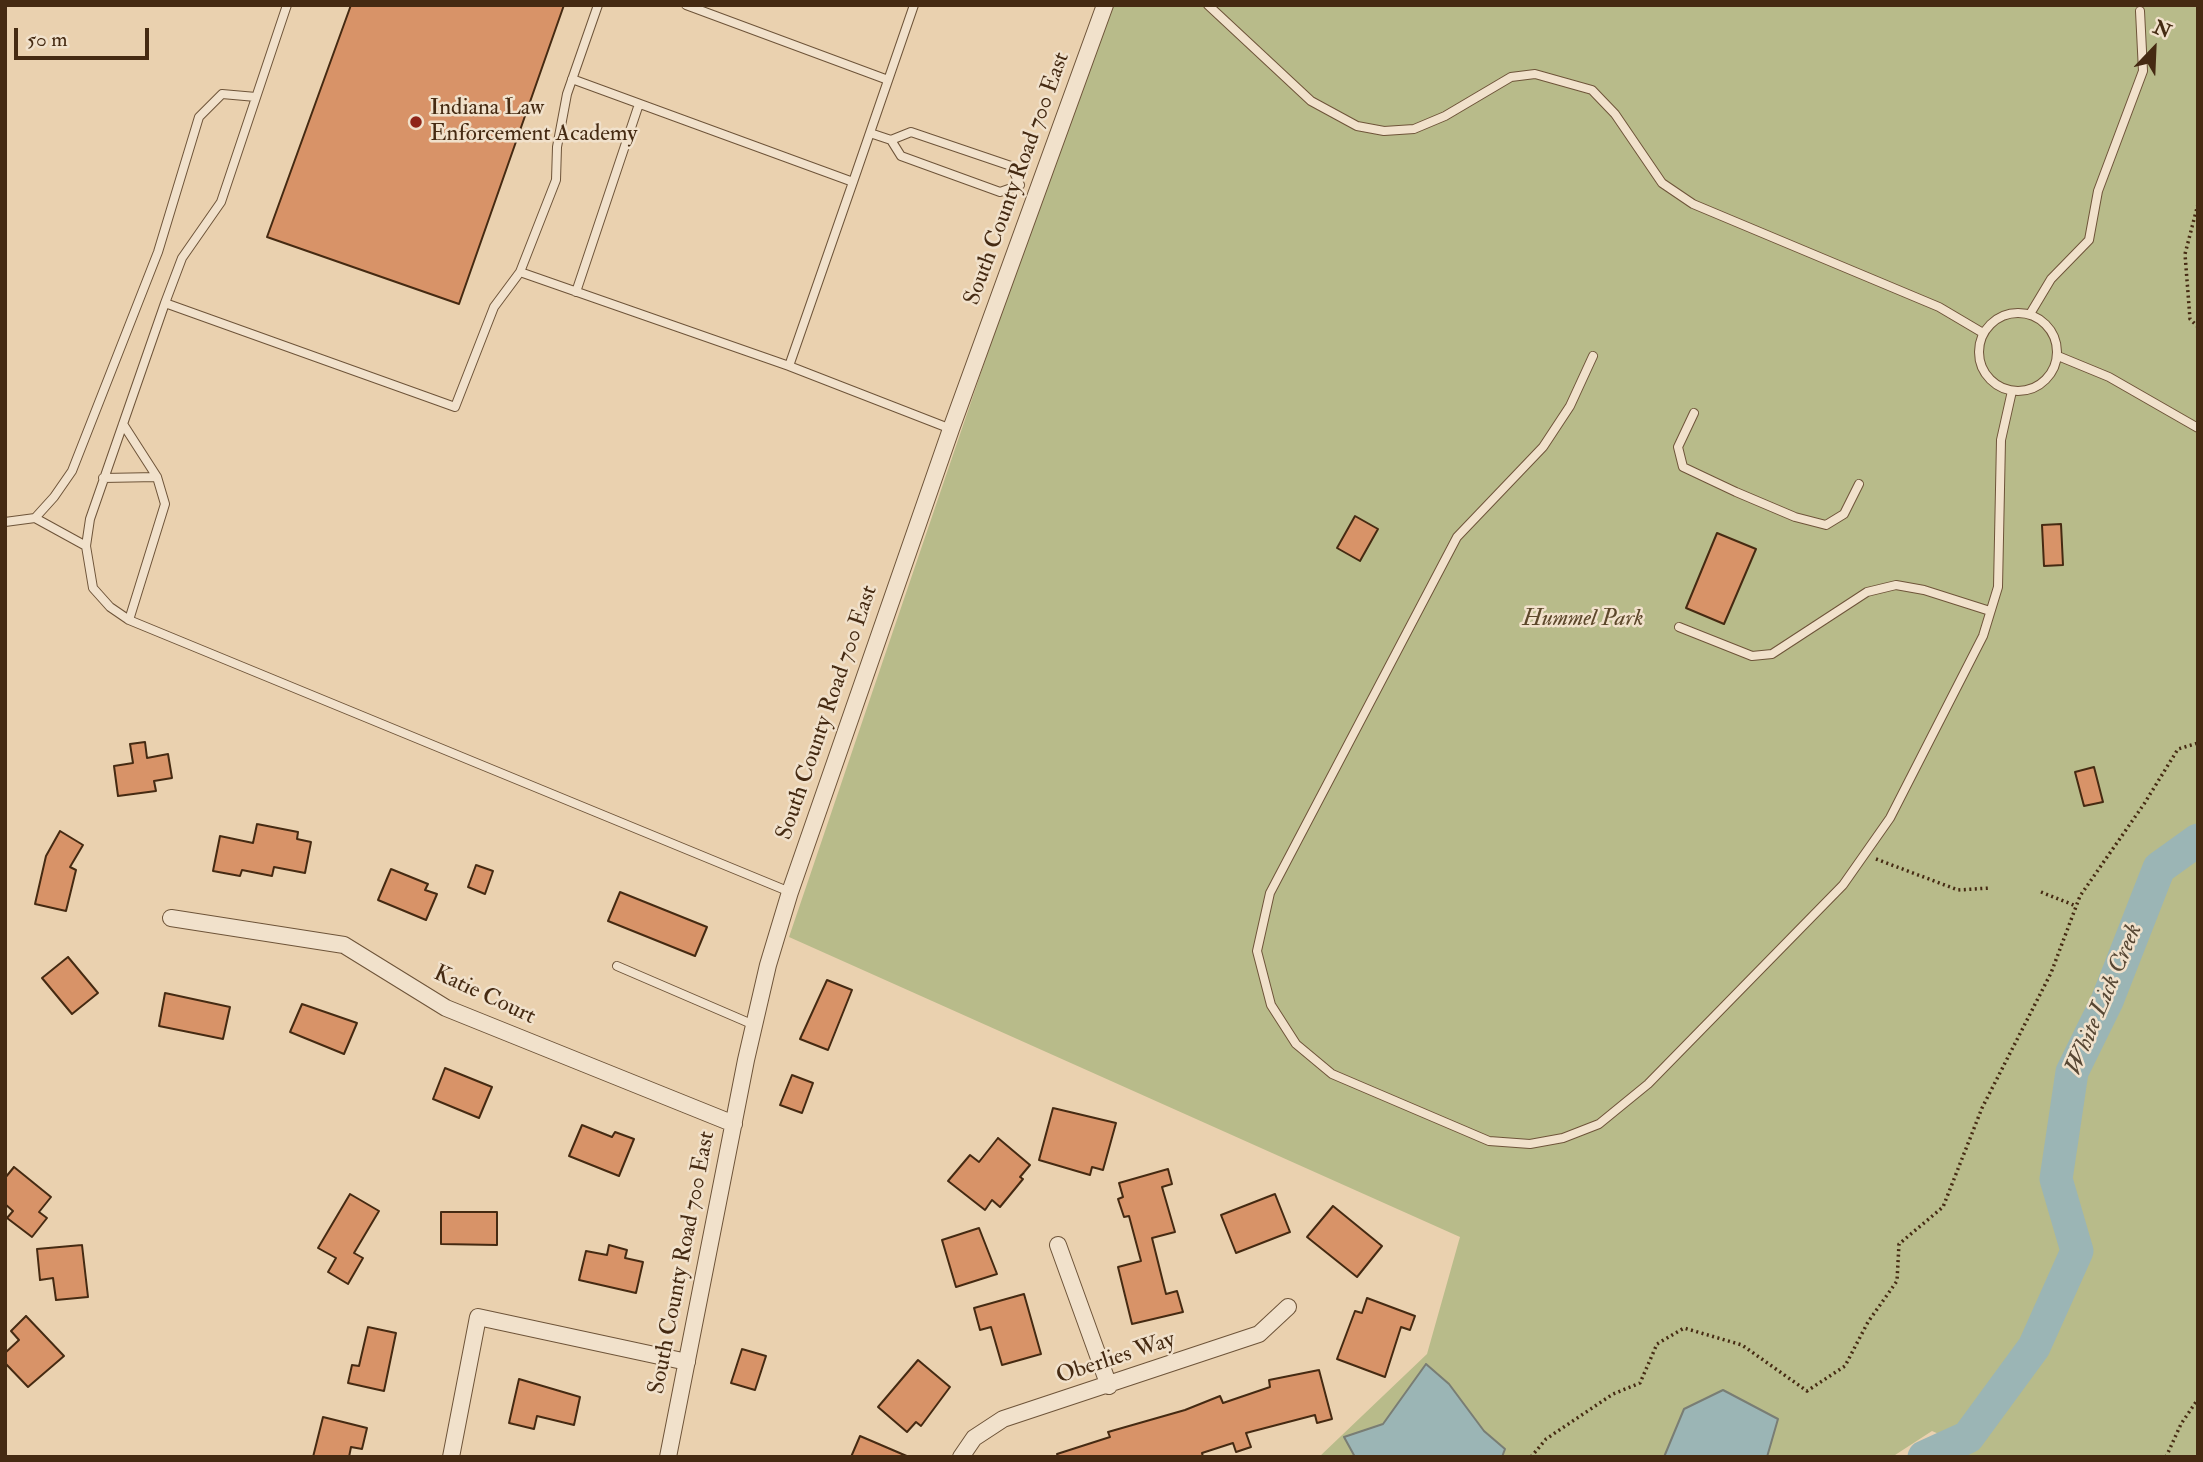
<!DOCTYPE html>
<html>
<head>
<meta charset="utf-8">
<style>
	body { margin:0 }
	#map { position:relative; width:2203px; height:1462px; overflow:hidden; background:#ead1af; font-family:"IM FELL Double Pica",serif }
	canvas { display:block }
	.frame { position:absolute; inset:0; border:7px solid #452a12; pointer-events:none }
	.north { position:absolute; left:2119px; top:14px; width:70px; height:70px; -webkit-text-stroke:5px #f1e1cb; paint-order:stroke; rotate:23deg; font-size:19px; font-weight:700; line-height:28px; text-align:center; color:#452a12 }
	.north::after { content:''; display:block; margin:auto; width:24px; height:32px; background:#452a12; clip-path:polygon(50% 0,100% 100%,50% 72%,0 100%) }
	.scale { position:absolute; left:14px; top:28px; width:135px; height:32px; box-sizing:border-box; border:4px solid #452a12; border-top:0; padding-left:9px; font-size:21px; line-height:24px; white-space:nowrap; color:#452a12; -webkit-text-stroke:5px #f1e1cb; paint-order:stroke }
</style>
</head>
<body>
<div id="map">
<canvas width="2203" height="1462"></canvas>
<div class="frame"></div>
<div class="north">N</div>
<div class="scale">50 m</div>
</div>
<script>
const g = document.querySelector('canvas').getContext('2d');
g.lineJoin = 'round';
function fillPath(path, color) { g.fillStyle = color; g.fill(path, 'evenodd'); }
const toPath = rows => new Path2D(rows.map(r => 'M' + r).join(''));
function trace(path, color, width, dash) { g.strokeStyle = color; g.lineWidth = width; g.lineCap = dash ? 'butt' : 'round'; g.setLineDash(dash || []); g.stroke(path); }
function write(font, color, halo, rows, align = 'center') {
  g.font = font + ' "IM FELL Double Pica",serif'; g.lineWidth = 5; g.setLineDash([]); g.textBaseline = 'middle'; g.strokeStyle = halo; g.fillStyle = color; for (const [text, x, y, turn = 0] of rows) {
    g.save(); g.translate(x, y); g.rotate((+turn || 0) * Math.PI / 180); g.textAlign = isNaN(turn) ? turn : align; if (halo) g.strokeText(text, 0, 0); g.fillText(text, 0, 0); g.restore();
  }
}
fillPath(toPath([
	[1106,5,2198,5,2198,1457,1956,1457,1969,1447,1932,1431,1892,1457,1319,1457,1427,1354,1460,1237,789,937]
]), '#b8bb8a');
const water = toPath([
	[1426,1364,1449,1384,1484,1431,1505,1449,1502,1457,1355,1457,1344,1437,1383,1424,1426,1364],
	[1723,1390,1778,1419,1767,1457,1664,1457,1684,1409,1723,1390]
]);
fillPath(water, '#9bb5b5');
trace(water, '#797d74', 2);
trace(toPath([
	[1924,1457,1968,1437,2034,1347,2077,1251,2056,1179,2072,1072,2107,1001,2159,868,2198,840]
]), '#9bb5b5', 33);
const building = toPath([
	[351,5,564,5,459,304,267,237,351,5],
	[1355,516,1378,529,1360,561,1337,548,1355,516],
	[2061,524,2063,565,2044,566,2042,525,2061,524],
	[1717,533,1756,549,1724,624,1686,608,1717,533],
	[145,742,147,758,168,754,172,778,154,781,156,791,118,796,114,766,133,763,130,744,145,742],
	[2094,767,2103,802,2084,806,2075,772,2094,767],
	[257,824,298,832,297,839,311,842,305,873,274,867,272,876,242,870,240,876,213,871,220,836,253,843,257,824],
	[60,831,83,845,70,867,76,870,66,911,35,904,46,856,60,831],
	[476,865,493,871,485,894,468,887,476,865],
	[391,869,428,884,425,890,437,894,426,920,378,900,391,869],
	[620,892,707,927,695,956,608,921,620,892],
	[68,957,98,993,72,1014,42,978,68,957],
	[827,980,852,990,828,1050,800,1039,827,980],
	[165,993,230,1007,223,1039,159,1026,165,993],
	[302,1004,357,1023,344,1054,290,1032,302,1004],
	[445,1068,492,1087,479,1118,433,1099,445,1068],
	[792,1075,813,1083,802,1113,780,1105,792,1075],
	[1053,1108,1116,1123,1103,1170,1092,1167,1090,1175,1039,1160,1053,1108],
	[582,1125,612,1137,615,1132,634,1139,619,1176,569,1156,582,1125],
	[998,1138,1030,1165,1020,1177,1023,1179,1000,1207,992,1200,985,1210,948,1181,970,1155,979,1162,998,1138],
	[14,1167,51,1197,39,1212,47,1218,32,1237,7,1218,13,1211,5,1204,5,1178,14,1167],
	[1168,1169,1172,1184,1162,1187,1175,1232,1152,1238,1166,1294,1177,1291,1183,1312,1132,1324,1118,1267,1141,1261,1129,1216,1124,1217,1118,1199,1123,1197,1119,1183,1168,1169],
	[350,1194,379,1211,354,1253,363,1258,348,1284,328,1272,336,1258,318,1248,350,1194],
	[1275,1194,1290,1232,1236,1253,1221,1215,1275,1194],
	[1333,1206,1382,1246,1357,1277,1307,1237,1333,1206],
	[441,1212,497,1212,497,1245,441,1244,441,1212],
	[979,1228,997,1274,956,1287,942,1240,979,1228],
	[82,1245,88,1297,56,1300,53,1278,40,1280,37,1249,82,1245],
	[609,1245,627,1250,625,1258,643,1262,636,1293,579,1280,586,1251,607,1255,609,1245],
	[1024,1294,1041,1354,1002,1365,991,1327,980,1330,974,1308,1024,1294],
	[1367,1298,1415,1316,1410,1330,1401,1327,1385,1377,1337,1359,1355,1311,1362,1313,1367,1298],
	[26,1316,64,1356,28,1387,5,1363,5,1353,19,1340,11,1331,26,1316],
	[368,1327,396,1333,384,1391,348,1383,352,1365,359,1366,368,1327],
	[742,1349,766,1356,755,1390,731,1383,742,1349],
	[918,1360,950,1387,921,1426,916,1422,907,1432,878,1407,918,1360],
	[1319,1370,1332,1419,1317,1423,1315,1415,1246,1433,1251,1447,1236,1452,1233,1443,1202,1453,1203,1457,1058,1457,1057,1454,1110,1437,1108,1432,1185,1410,1220,1396,1223,1403,1270,1387,1269,1380,1319,1370],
	[519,1379,580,1397,574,1425,537,1416,534,1429,509,1423,519,1379],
	[323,1417,367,1428,362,1449,351,1447,349,1457,313,1457,323,1417],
	[860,1436,909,1457,851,1457,860,1436]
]);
fillPath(building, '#d89368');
trace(building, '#452a12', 2);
const service = toPath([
	[598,5,567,94,557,147,556,180,520,272,789,366,951,429],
	[686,5,888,80],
	[1208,5,1311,101,1357,126,1384,131,1414,129,1445,116,1511,77,1535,74,1592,90,1615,114,1662,183,1693,204,1939,307,1983,333],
	[572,79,853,182,914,5],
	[870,133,891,140,911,132,1011,166,1020,185,1000,192,901,156,891,140],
	[520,272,494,307,455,407,165,303,90,519,86,546,93,588,110,607,129,620,790,892],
	[576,292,639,104],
	[165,303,182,258,221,202,287,5],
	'1979 352a39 39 0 1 1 78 0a39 39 0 1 1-78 0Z',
	[2030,314,2051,279,2089,240,2098,191,2143,71,2140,11],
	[1593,356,1570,406,1543,447,1457,537,1270,893,1257,951,1271,1005,1296,1044,1332,1074,1489,1141,1530,1144,1563,1138,1599,1124,1648,1084,1843,885,1890,818,1983,636,1998,587,2001,440,2012,391],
	[2058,356,2109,377,2198,428],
	[789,366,853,182],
	[1694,413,1678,447,1683,467,1736,492,1795,517,1826,525,1844,514,1859,484],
	[123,424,157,477,165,504,129,620],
	[103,478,157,477],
	[35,518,54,497,72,471,158,252,199,117,222,94,256,97],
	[5,522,35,518,86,546],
	[1679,627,1752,656,1772,654,1867,592,1896,585,1924,590,1990,611],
	[617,966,754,1025]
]);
const minor = toPath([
	[171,918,344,945,446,1008,734,1124],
	[1058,1245,1109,1386],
	[451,1457,478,1317,687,1362],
	[668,1457,746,1060,768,965,790,892,951,429,1105,5],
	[961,1457,974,1438,1003,1419,1259,1334,1288,1307]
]);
trace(service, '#6e5439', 10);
trace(minor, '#6e5439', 18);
trace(toPath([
	[2198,204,2185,254,2190,319,2198,327],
	[1876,859,1958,890,1990,888],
	[2041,892,2076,906],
	[1531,1457,1546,1439,1613,1394,1640,1383,1657,1344,1684,1328,1742,1345,1807,1391,1845,1366,1868,1322,1897,1281,1899,1244,1943,1207,1982,1108,2051,973,2080,896,2144,804,2178,749,2198,743],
	[2166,1457,2181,1424,2198,1399]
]), '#452a12', 3.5, [2, 3.5]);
trace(service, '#f1e1cb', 8);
trace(minor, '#f1e1cb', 16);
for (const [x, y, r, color] of [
	[416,122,7,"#8f2418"]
]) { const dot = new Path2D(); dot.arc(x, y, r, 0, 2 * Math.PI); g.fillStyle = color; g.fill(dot); trace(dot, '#f1e1cb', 2.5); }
write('23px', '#452a12', '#f1e1cb', [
	["Indiana Law",430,109],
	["Enforcement Academy",430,135]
], 'left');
write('23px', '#452a12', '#f1e1cb', [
	["South County Road 700 East",1018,179,-70],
	["South County Road 700 East",828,713,-71],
	["Katie Court",484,996,25],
	["South County Road 700 East",683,1263,-79],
	["Oberlies Way",1116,1359,-18]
]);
write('italic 23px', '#5c472a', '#f1e1cb', [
	["Hummel Park",1583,620]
]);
write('italic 24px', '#564633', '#f1e1cb', [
	["White Lick Creek",2105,1000,-67]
]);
</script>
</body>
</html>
